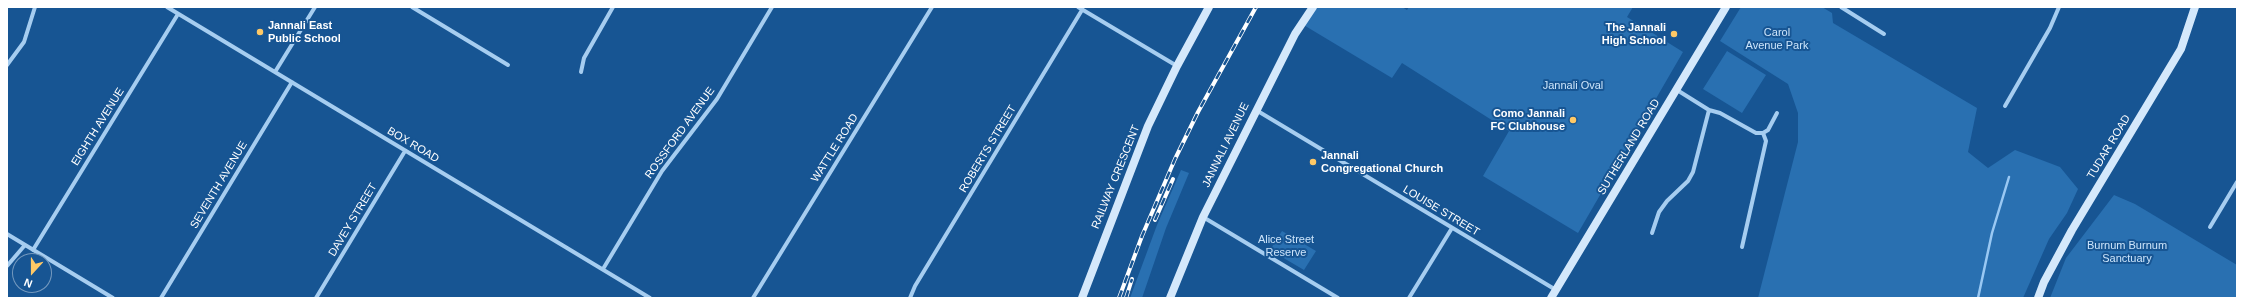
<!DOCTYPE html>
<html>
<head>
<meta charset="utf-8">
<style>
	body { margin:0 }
	#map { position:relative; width:2244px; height:305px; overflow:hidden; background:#175593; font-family:Helvetica,sans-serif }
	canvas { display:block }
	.frame { position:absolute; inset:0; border:8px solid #fff; pointer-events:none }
	.north { position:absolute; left:12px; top:253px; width:40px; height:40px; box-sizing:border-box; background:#175593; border:1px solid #7499be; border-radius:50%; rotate:201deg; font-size:11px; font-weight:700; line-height:16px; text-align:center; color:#fff }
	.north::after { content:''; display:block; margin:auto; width:14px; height:18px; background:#ffc966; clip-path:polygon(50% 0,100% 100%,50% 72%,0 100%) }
</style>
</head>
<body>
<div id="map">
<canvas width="2244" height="305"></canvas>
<div class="frame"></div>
<div class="north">N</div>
</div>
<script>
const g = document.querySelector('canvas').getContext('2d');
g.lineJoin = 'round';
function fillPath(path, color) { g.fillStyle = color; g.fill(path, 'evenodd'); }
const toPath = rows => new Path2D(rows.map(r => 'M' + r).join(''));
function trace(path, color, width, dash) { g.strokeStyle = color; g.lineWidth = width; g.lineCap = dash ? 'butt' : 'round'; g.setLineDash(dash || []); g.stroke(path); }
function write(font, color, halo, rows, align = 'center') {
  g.font = font + ' Helvetica,sans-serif'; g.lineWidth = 4; g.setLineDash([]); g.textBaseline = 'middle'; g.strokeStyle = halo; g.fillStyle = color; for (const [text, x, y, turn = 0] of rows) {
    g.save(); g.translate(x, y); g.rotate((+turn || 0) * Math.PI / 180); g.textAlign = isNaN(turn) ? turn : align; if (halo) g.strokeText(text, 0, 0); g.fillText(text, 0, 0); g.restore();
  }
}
fillPath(toPath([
	[1313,7,1402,7,1407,10,1409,7,1633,7,1627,17,1683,52,1578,233,1483,176,1509,131,1402,63,1392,78,1302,24],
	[1741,7,1822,7,1832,13,1833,23,1977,108,1968,152,1988,168,2015,150,2060,167,2078,189,2067,213,2049,239,2023,298,1758,298,1798,142,1798,113,1788,84,1720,41],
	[1727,51,1766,75,1742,113,1703,89],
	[1181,170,1189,173,1166,228,1142,298,1130,298,1157,225],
	[2114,195,2135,204,2237,265,2237,298,2050,298,2066,258],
	[1282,231,1316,251,1304,270,1270,250]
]), '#2970b1');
trace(toPath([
	[1978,298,1992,233,2009,177]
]), '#99c8f3', 2.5);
trace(toPath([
	[167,7,650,298],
	[412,7,508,65],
	[1078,7,1177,66],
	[1841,7,1884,34],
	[7,65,24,42,35,7],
	[275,72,315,7],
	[581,72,584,58,613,7],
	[1677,90,1709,110,1720,113,1756,133,1763,133,1768,130,1777,113],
	[2005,106,2050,28,2059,7],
	[1256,110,1556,290],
	[1203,217,1338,298],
	[2210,227,2237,182],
	[1652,233,1659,212,1667,201,1688,181,1693,172,1709,110],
	[7,234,113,298],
	[1742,247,1766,141,1763,133],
	[33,250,178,14],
	[7,266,25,245],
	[603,269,662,171,717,99,772,7],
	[161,298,292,82],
	[316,298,405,151],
	[753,298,932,7],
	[910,298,915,286,1082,10],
	[1409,298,1452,228]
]), '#a6cdf0', 4);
trace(toPath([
	[1082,298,1148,126,1177,66,1209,7],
	[1170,298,1203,217,1295,34,1313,7],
	[1551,298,1726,7],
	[2038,298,2044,282,2072,230,2181,49,2195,7]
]), '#d4e8fb', 8);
const rail = toPath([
	[1155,220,1173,179],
	[1119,298,1142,236,1175,159,1198,112,1256,7],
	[1126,298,1132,279]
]);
trace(rail, '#fff', 4);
trace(rail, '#175593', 2.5, [8]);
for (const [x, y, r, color] of [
	[260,32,4,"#ffc966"],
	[1674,34,4,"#ffc966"],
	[1573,120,4,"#ffc966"],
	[1313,162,4,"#ffc966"]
]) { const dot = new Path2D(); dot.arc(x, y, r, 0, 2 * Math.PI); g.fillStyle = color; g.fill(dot); trace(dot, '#175593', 1.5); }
write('bold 11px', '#fff', '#175593', [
	["Jannali East",268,26],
	["Public School",268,39],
	["The Jannali",1666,28,"right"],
	["High School",1666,41,"right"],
	["Como Jannali",1565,114,"right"],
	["FC Clubhouse",1565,127,"right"],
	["Jannali",1321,156],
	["Congregational Church",1321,169]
], 'left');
write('11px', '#cde5fb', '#175593', [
	["Carol",1777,33],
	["Avenue Park",1777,46],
	["Jannali Oval",1573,86],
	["Alice Street",1286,240],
	["Reserve",1286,253],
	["Burnum Burnum",2127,246],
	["Sanctuary",2127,259]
]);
write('11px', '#fff', '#175593', [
	["EIGHTH AVENUE",98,127,-58],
	["ROSSFORD AVENUE",680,133,-54],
	["BOX ROAD",413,145,31],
	["JANNALI AVENUE",1226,145,-64],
	["SUTHERLAND ROAD",1629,147,-59],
	["TUDAR ROAD",2109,147,-59],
	["WATTLE ROAD",835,148,-58],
	["ROBERTS STREET",988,149,-59],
	["RAILWAY CRESCENT",1116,177,-68],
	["SEVENTH AVENUE",219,185,-59],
	["LOUISE STREET",1441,211,31],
	["DAVEY STREET",353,220,-59]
]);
</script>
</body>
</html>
